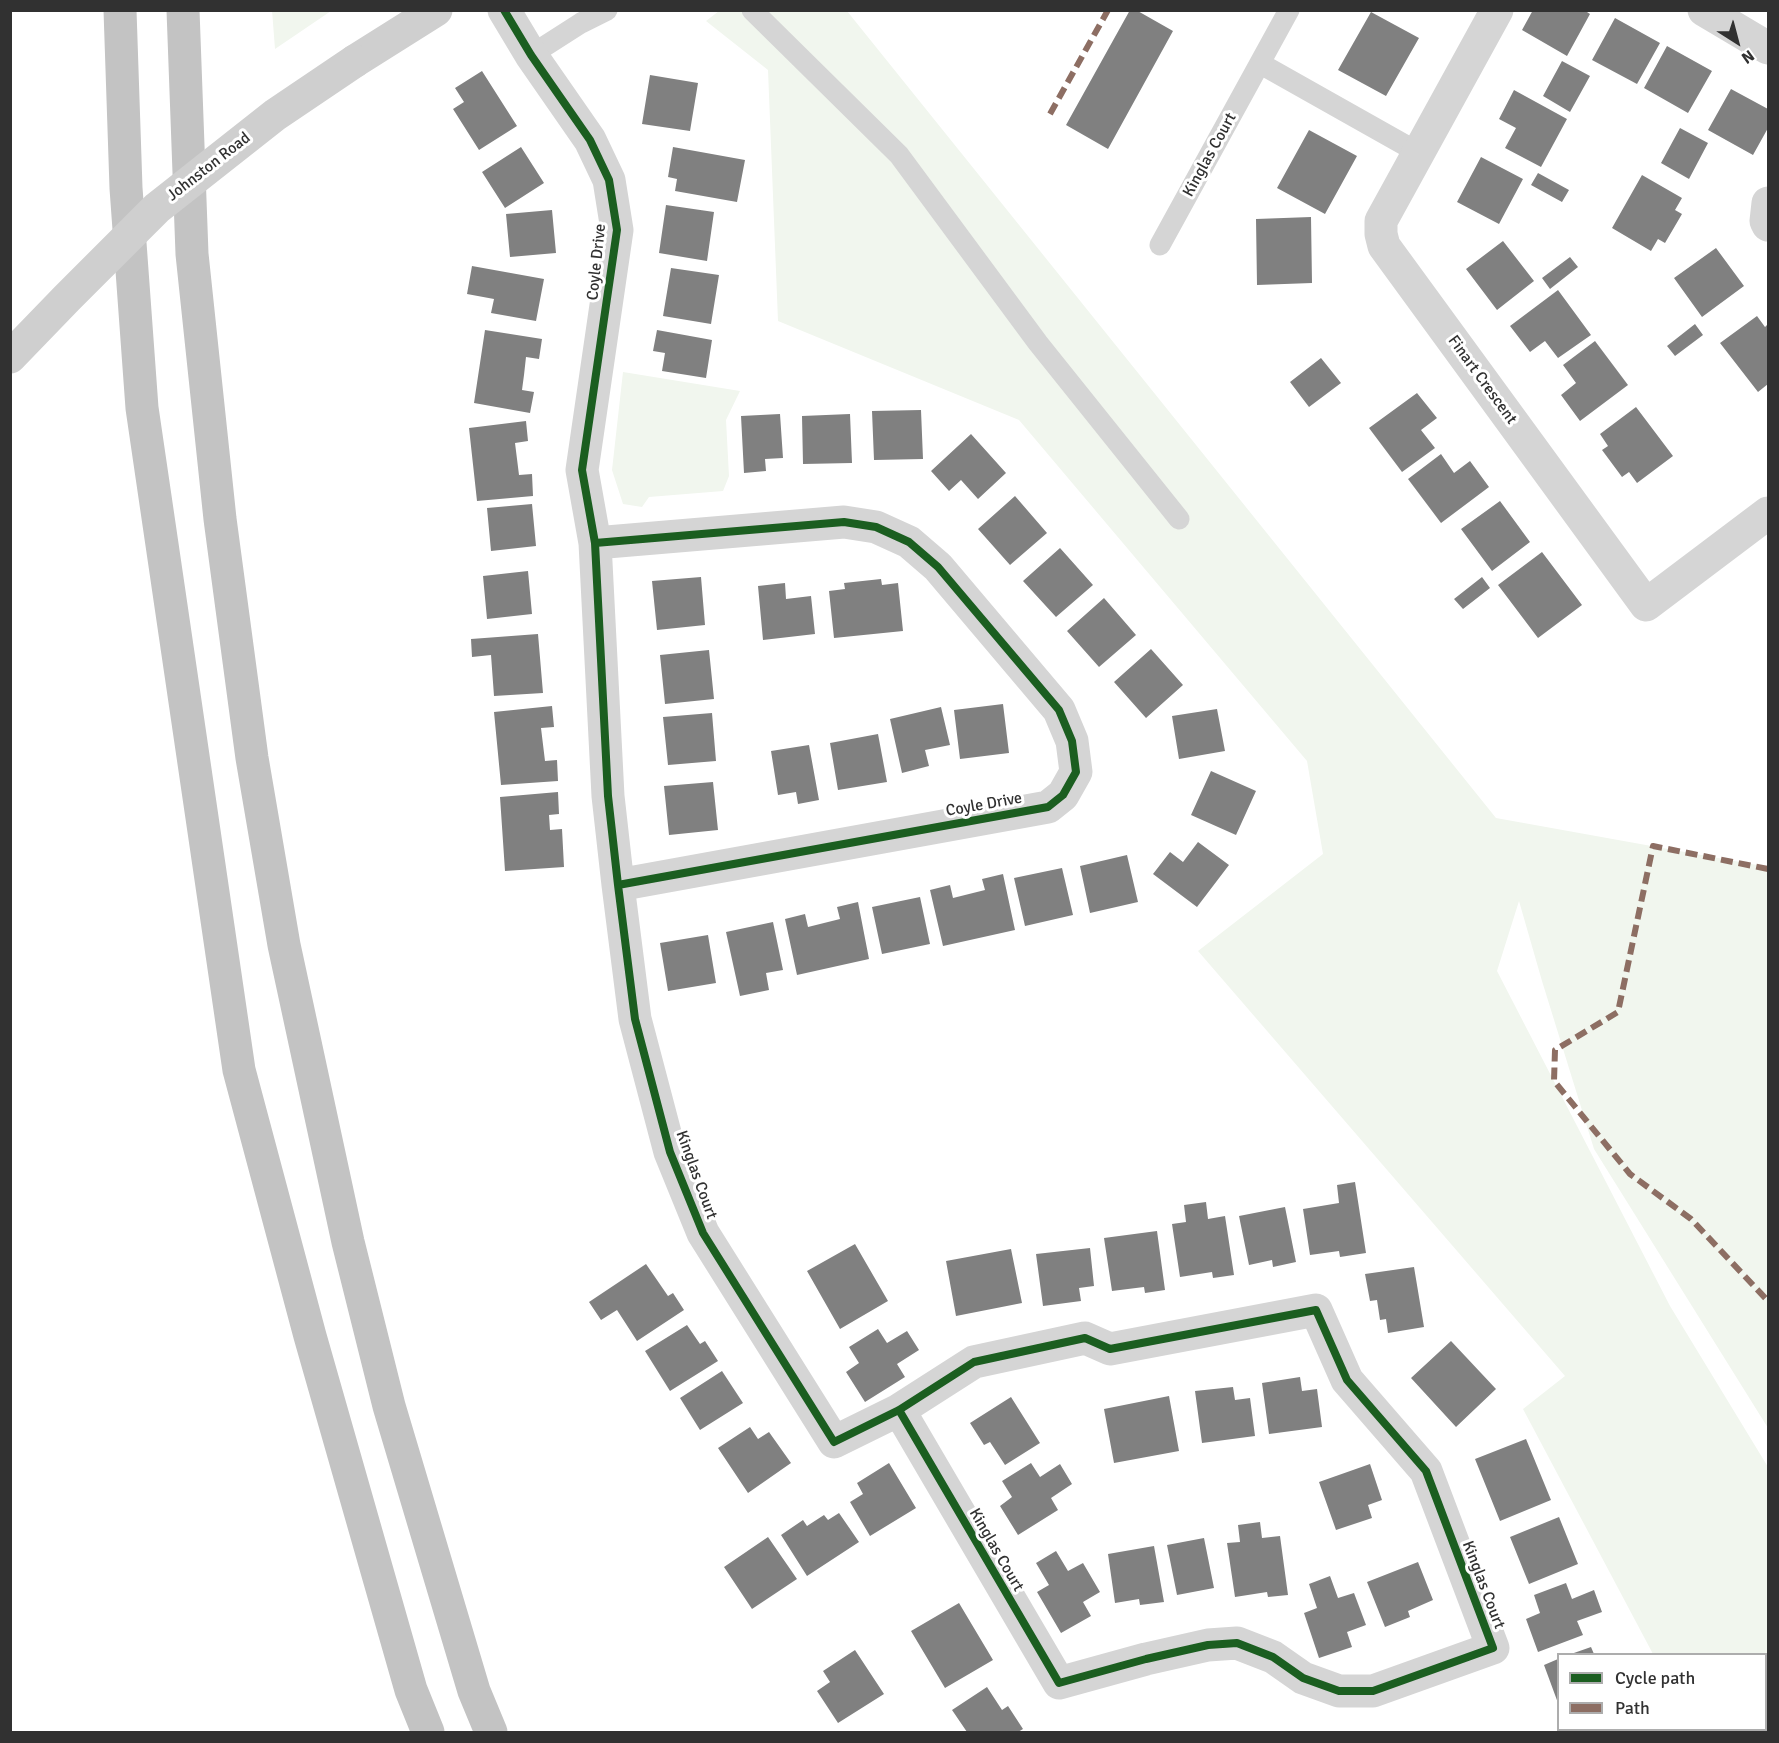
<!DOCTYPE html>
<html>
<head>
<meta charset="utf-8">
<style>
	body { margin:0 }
	#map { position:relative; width:1779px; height:1743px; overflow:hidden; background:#fff; font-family:Signika,sans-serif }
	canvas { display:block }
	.frame { position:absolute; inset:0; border:12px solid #313131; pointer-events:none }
	.legend { position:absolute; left:1557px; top:1653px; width:210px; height:78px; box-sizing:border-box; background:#fff; border:2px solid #adadad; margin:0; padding:8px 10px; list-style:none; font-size:18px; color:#313131 }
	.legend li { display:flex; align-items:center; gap:12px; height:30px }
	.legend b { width:30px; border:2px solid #adadad }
	.north { position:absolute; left:1707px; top:12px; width:60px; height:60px; -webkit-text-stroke:4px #fff; paint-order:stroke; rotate:144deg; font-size:16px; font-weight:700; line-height:24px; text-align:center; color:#313131 }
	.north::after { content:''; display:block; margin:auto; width:21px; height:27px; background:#313131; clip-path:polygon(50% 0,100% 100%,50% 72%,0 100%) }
</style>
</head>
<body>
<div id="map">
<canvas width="1779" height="1743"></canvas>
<div class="frame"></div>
<ul class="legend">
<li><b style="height:8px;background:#1b5e20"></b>Cycle path</li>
<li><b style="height:8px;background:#8d6e63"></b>Path</li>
</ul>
<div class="north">N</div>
</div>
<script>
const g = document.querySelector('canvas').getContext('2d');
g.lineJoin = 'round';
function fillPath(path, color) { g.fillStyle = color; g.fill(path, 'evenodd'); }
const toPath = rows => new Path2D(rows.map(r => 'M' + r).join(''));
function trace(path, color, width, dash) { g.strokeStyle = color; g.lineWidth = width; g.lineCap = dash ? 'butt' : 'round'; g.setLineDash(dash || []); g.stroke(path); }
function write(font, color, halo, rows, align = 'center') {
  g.font = font + ' Signika,sans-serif'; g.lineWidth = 6; g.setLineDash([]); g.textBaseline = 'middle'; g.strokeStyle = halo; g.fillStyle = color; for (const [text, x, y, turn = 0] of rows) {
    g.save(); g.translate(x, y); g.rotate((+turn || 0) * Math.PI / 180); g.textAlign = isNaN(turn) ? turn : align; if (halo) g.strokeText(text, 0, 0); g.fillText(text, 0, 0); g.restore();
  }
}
fillPath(toPath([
	[272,10,331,10,331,11,275,49],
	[719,11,847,11,1496,818,1768,867,1768,1428,1594,1149,1542,981,1519,901,1497,971,1670,1306,1768,1467,1768,1732,1750,1732,1747,1730,1766,1730,1766,1654,1653,1654,1523,1409,1565,1376,1198,951,1323,854,1307,761,1019,420,778,321,768,70,706,21],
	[623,372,740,391,726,420,729,476,723,491,649,497,642,507,623,504,612,470]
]), '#f1f6ee');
fillPath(toPath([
	[1130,10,1136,10,1173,31,1108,149,1066,125],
	[1533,10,1584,10,1590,14,1567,56,1522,30],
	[1371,12,1419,38,1386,96,1338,70],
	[1615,18,1660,43,1637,84,1592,60],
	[1667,46,1712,71,1688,113,1644,88],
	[1562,61,1590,76,1570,112,1543,96],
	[482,71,517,126,479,150,453,109,464,102,455,88],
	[650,75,698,83,690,131,642,124],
	[1731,89,1768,109,1768,128,1753,155,1708,130],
	[1514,90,1567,119,1541,167,1505,148,1516,128,1499,119],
	[1680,128,1708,143,1689,179,1661,163],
	[1309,130,1357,156,1325,214,1277,188],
	[521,147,544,183,505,208,482,172],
	[673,147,745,160,737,202,675,191,677,179,668,177],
	[1481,157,1523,179,1499,224,1457,202],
	[1538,173,1569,190,1562,202,1531,185],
	[1642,175,1682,198,1675,210,1682,214,1665,243,1658,239,1651,251,1612,228],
	[666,205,714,212,707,261,659,253],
	[552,210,556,253,510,257,506,214],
	[1311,217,1312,283,1257,285,1256,219],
	[1503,241,1534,281,1497,310,1466,269],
	[1716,248,1744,286,1702,317,1674,278],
	[1570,257,1578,267,1550,289,1542,278],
	[472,266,544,279,536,321,491,313,494,299,467,294],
	[671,268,719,275,711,324,663,316],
	[1558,290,1591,335,1558,358,1545,341,1530,352,1510,326],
	[1757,316,1765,327,1768,324,1768,384,1758,392,1720,343],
	[1695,324,1703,335,1675,356,1667,346],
	[485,330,542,339,539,359,526,357,524,375,522,390,534,392,530,413,474,403],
	[657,330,712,340,706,378,662,371,665,353,653,351],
	[1595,341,1628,385,1580,421,1561,395,1576,383,1563,365],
	[1321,358,1341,383,1309,407,1290,382],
	[1417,393,1437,418,1421,430,1435,448,1402,472,1369,428],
	[1636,407,1673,456,1637,483,1629,472,1622,477,1602,450,1608,446,1600,434],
	[921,410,923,459,874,460,872,411],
	[780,414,783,458,765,459,766,471,744,473,741,416],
	[850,414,852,463,803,464,802,416],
	[526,421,528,441,515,443,519,475,532,474,533,496,477,501,469,428],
	[971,434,1006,473,978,499,961,480,949,491,931,471],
	[1441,454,1454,473,1470,461,1489,487,1441,523,1408,479],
	[1015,496,1047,533,1010,565,978,529],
	[1500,501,1530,542,1492,571,1461,529],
	[532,504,536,546,491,551,487,508],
	[1060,548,1093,585,1056,617,1023,581],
	[1542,552,1582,605,1538,638,1498,585],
	[528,571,532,614,487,619,483,576],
	[701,577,705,625,657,630,652,581],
	[1482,577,1490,588,1463,609,1454,599],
	[881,579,882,585,898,583,903,631,834,638,829,591,845,589,844,583],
	[785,583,786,599,811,596,815,634,763,640,758,586],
	[1104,598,1136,635,1099,667,1067,631],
	[538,634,543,693,494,696,491,655,472,657,471,639],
	[1151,649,1183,685,1146,718,1114,682],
	[709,650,714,699,665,704,660,655],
	[1003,704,1009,753,960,759,954,710],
	[552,706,554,727,541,728,545,761,557,760,558,781,501,785,494,712],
	[941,707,950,745,925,750,929,766,902,773,890,719],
	[1217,709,1225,751,1179,759,1172,716],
	[712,713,716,761,668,765,663,717],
	[878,734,887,782,838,790,830,743],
	[809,745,819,800,798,804,796,792,778,795,771,751],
	[1211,771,1256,791,1236,835,1191,815],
	[713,782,718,830,669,835,664,786],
	[558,792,559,814,549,815,550,830,562,829,564,867,505,871,500,797],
	[1198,842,1229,865,1197,907,1153,874,1170,852,1183,862],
	[1127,855,1138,902,1090,913,1080,866],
	[1062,868,1073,915,1025,926,1014,878],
	[1003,874,1015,930,943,946,930,890,950,885,953,898,985,890,982,879],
	[920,897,930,944,882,954,872,907],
	[858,902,869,959,797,975,785,919,805,914,808,927,840,919,837,907],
	[773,922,783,970,766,973,769,990,740,996,726,932],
	[708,935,716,983,668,991,660,943],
	[1355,1182,1366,1253,1340,1257,1339,1251,1310,1255,1303,1209,1339,1203,1337,1185],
	[1206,1202,1208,1219,1225,1216,1234,1275,1213,1278,1212,1272,1180,1277,1172,1224,1186,1222,1184,1205],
	[1285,1207,1296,1262,1273,1267,1272,1260,1249,1265,1239,1216],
	[1157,1231,1165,1290,1145,1293,1144,1287,1112,1291,1104,1238],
	[855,1244,888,1301,840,1329,807,1271],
	[1090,1248,1094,1286,1079,1288,1081,1301,1043,1306,1036,1254],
	[1011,1249,1022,1303,956,1316,946,1261],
	[646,1264,668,1296,673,1293,684,1310,637,1341,617,1310,601,1320,589,1302],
	[1414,1267,1424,1327,1388,1333,1386,1319,1380,1320,1377,1300,1370,1301,1365,1274],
	[687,1325,700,1344,705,1341,718,1361,670,1391,645,1351],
	[878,1329,887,1343,907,1331,919,1350,897,1364,905,1377,865,1402,846,1372,859,1363,849,1347],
	[1451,1341,1496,1389,1456,1427,1411,1378],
	[722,1371,743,1403,700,1430,680,1398],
	[1300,1377,1302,1391,1317,1389,1322,1427,1269,1434,1262,1383],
	[1233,1387,1235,1400,1250,1398,1255,1436,1202,1443,1195,1391],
	[1169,1396,1179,1451,1114,1463,1104,1409],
	[1011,1397,1040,1443,1005,1465,990,1442,984,1445,970,1423],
	[750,1427,758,1439,769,1432,791,1463,748,1493,718,1448],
	[1526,1439,1551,1500,1500,1521,1475,1459],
	[889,1463,916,1508,870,1536,850,1502,863,1494,857,1483],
	[1031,1463,1040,1477,1060,1464,1072,1484,1051,1498,1058,1510,1018,1535,1000,1506,1012,1497,1002,1481],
	[1370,1464,1382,1500,1368,1505,1372,1518,1336,1530,1319,1482],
	[839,1513,859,1542,807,1576,781,1535,803,1520,807,1526,824,1515,828,1520],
	[1559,1517,1578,1564,1529,1584,1510,1537],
	[1260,1522,1262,1538,1280,1536,1288,1595,1268,1597,1267,1592,1235,1597,1227,1543,1240,1542,1238,1525],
	[768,1537,797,1579,752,1609,724,1567],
	[1204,1538,1214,1588,1177,1595,1167,1545],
	[1154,1546,1164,1602,1140,1605,1139,1599,1115,1603,1108,1554],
	[1056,1551,1068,1571,1083,1563,1100,1592,1083,1602,1091,1616,1061,1633,1037,1592,1049,1585,1036,1563],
	[1418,1562,1433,1600,1408,1611,1410,1617,1385,1627,1367,1582],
	[1330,1576,1338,1598,1354,1593,1366,1625,1347,1632,1352,1647,1319,1658,1304,1613,1317,1608,1309,1584],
	[1566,1583,1572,1599,1594,1590,1602,1612,1577,1621,1583,1635,1538,1652,1526,1619,1540,1613,1534,1595],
	[959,1603,993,1660,945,1688,911,1631],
	[1591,1647,1594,1654,1571,1654],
	[855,1650,884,1694,838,1723,817,1691,830,1682,823,1671],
	[1558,1659,1558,1703,1544,1665],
	[987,1687,1002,1710,1008,1706,1023,1729,1018,1732,967,1732,952,1710]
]), '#808080');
trace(toPath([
	[752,10,899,155,1038,343,1179,519],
	[531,55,581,23,607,10],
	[1261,64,1419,153],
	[1160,245,1289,10]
]), '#d5d5d5', 21);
trace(toPath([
	[504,10,531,55,590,140,609,180,617,230,582,470,595,543,608,796,618,885,1048,807,1063,795,1076,772,1072,741,1059,710,938,567,909,542,876,527,844,522,595,543],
	[1497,10,1381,221,1381,234,1384,246,1646,605,1768,513],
	[1704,10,1768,48],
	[1768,203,1766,221,1768,225],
	[618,885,635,1019,670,1152,703,1233,834,1442,899,1410,974,1362,1085,1338,1110,1349,1316,1310,1347,1380,1426,1471,1493,1648,1373,1691,1339,1691,1303,1678,1273,1657,1237,1643,1208,1645,1146,1659,1059,1683,899,1410]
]), '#d5d5d5', 33);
trace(toPath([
	[355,61,436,10]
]), '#cfcfcf', 33);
trace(toPath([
	[120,10,126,188,142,408,239,1070,310,1336,411,1690,428,1732],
	[183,10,192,254,220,519,252,758,284,945,348,1242,389,1406,474,1691,491,1732]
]), '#c3c3c3', 33);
trace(toPath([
	[10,357,67,298,157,208,275,115,355,61]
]), '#cfcfcf', 33);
trace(toPath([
	[1050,114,1108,10],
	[1768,869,1653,846,1618,1012,1555,1050,1554,1081,1630,1174,1691,1219,1768,1301]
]), '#8d6e63', 6, [12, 6]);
trace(toPath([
	[504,10,531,55,590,140,609,180,617,230,582,470,595,543,608,796,618,885,1048,807,1063,795,1076,772,1072,741,1059,710,938,567,909,542,876,527,844,522,595,543],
	[618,885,635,1019,670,1152,703,1233,834,1442,899,1410,974,1362,1085,1338,1110,1349,1316,1310,1347,1380,1426,1471,1493,1648,1373,1691,1339,1691,1303,1678,1273,1657,1237,1643,1208,1645,1146,1659,1059,1683,899,1410]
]), '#1b5e20', 8);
write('16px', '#313131', '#fff', [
	["Kinglas Court",1210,155,-61],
	["Johnston Road",209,167,-38],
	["Coyle Drive",597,262,-84],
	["Finart Crescent",1482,380,54],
	["Coyle Drive",984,805,-10],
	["Kinglas Court",696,1175,70],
	["Kinglas Court",996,1550,60],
	["Kinglas Court",1483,1585,69]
]);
</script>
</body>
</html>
